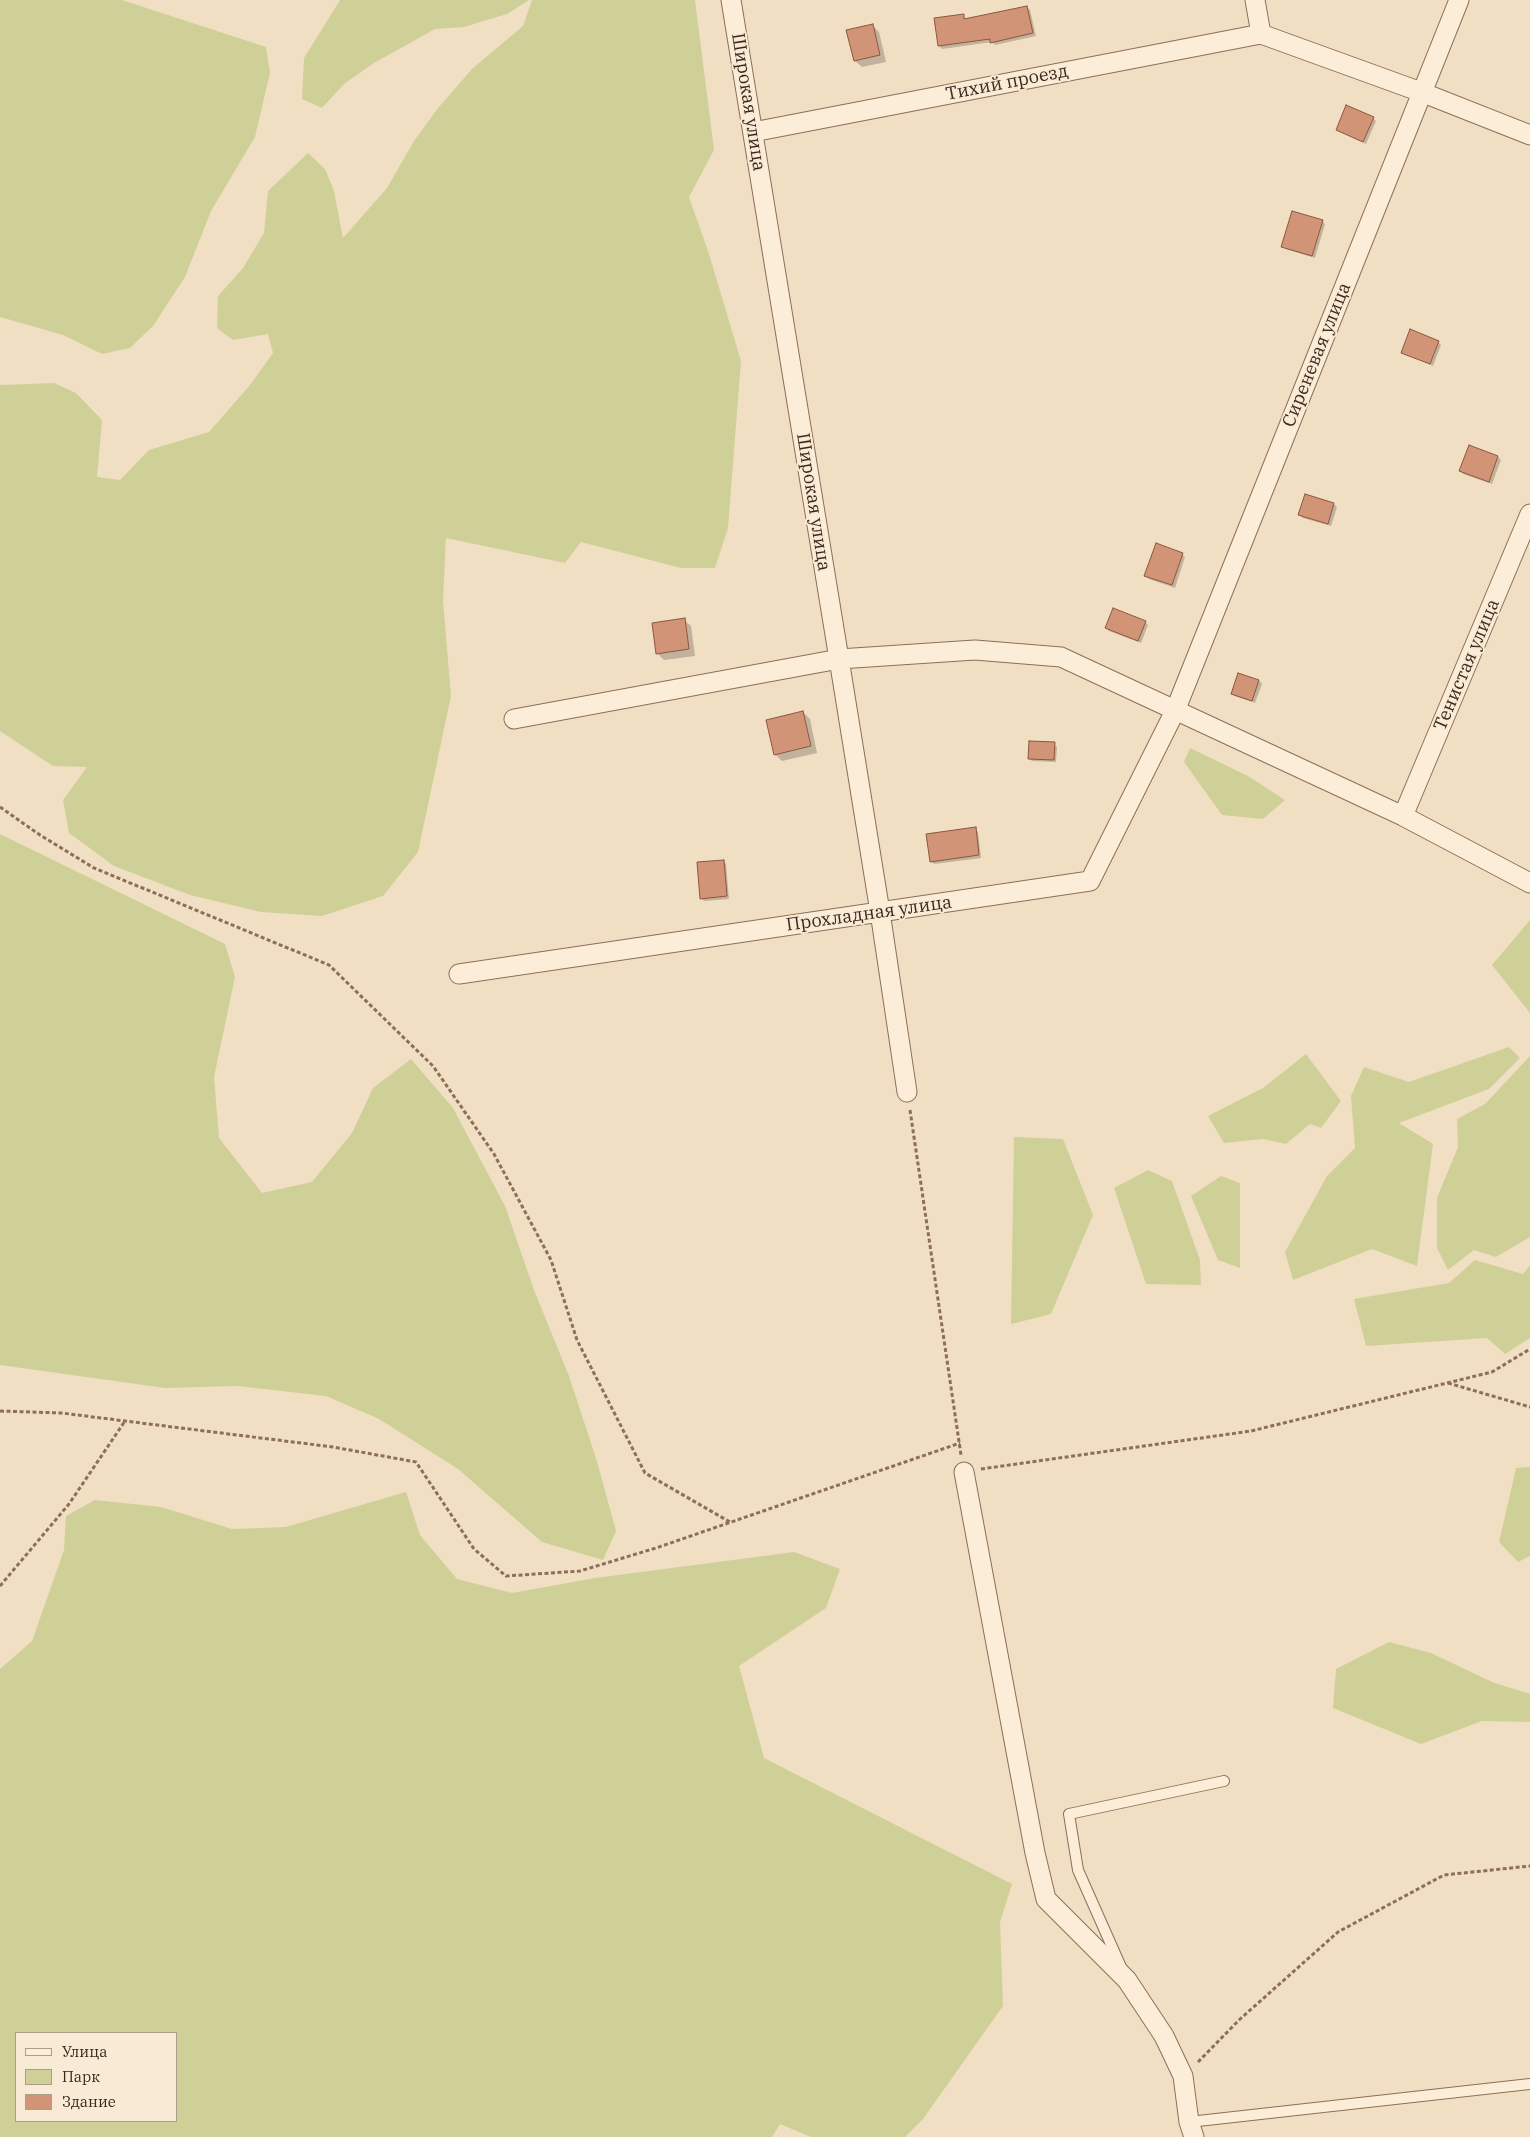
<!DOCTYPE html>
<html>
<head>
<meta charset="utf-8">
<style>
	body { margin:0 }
	#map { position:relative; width:1530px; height:2137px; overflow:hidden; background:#f1dfc4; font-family:"IBM Plex Serif",serif }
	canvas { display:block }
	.legend { position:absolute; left:15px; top:2032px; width:162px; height:90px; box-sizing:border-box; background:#f8ead4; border:1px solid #ad9d8b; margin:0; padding:6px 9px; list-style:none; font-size:15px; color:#3c291e }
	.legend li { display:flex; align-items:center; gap:10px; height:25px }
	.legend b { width:25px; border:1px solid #ad9d8b }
</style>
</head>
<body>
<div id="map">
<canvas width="1530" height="2137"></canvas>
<ul class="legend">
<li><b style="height:6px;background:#fbedd8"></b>Улица</li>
<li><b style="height:14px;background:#cfd097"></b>Парк</li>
<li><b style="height:14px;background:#d19477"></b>Здание</li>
</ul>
</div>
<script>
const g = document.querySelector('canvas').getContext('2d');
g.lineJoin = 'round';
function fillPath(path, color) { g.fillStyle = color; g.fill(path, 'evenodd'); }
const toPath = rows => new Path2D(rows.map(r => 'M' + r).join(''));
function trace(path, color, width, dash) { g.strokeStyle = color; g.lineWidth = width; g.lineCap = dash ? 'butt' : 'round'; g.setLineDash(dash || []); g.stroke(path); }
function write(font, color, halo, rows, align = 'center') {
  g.font = font + ' "IBM Plex Serif",serif'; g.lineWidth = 4; g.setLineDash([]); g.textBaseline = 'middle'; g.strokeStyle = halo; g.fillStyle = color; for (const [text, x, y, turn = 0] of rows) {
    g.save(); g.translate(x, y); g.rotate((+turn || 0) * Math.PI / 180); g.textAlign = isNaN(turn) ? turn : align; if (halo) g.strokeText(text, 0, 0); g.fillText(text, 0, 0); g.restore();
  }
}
fillPath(toPath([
	[0,0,122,0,266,47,270,73,255,137,211,211,185,277,153,326,130,348,102,354,63,335,0,317],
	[340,0,529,0,507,14,464,27,435,29,374,63,344,84,322,108,302,99,304,58],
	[532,0,695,0,714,150,689,197,709,254,741,361,728,528,715,568,681,568,581,542,565,563,446,538,443,601,451,696,418,852,383,896,322,916,261,912,190,895,114,866,69,833,63,800,87,767,53,766,0,731,0,385,54,383,76,393,102,420,97,477,120,480,149,450,209,432,250,385,273,353,268,334,233,340,217,328,218,296,243,268,264,233,268,191,308,153,325,169,334,191,343,238,387,188,414,141,438,108,472,69,523,26],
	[1190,748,1248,776,1285,800,1263,819,1222,815,1184,762],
	[0,834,225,944,235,977,214,1077,219,1138,262,1193,312,1182,352,1133,373,1088,411,1059,453,1108,505,1206,534,1290,569,1376,596,1458,616,1531,603,1560,542,1542,458,1469,379,1419,326,1396,237,1386,165,1388,0,1365],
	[1530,920,1530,1013,1492,965],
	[1509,1047,1520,1058,1489,1089,1399,1123,1433,1144,1417,1266,1372,1249,1293,1280,1285,1252,1327,1176,1355,1148,1351,1096,1364,1067,1409,1082],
	[1306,1054,1341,1101,1321,1128,1310,1124,1286,1144,1263,1139,1224,1143,1208,1116,1263,1088],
	[1530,1056,1530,1237,1496,1257,1474,1250,1448,1270,1437,1248,1437,1198,1458,1147,1457,1119,1485,1104],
	[1014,1137,1063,1139,1093,1215,1051,1314,1011,1324],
	[1148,1170,1172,1181,1200,1260,1201,1285,1146,1284,1114,1188],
	[1221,1176,1240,1183,1240,1268,1218,1260,1191,1196],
	[1475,1260,1523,1274,1530,1265,1530,1338,1505,1354,1487,1338,1366,1346,1354,1299,1449,1283],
	[1530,1467,1530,1556,1518,1562,1499,1542,1516,1468],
	[406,1492,420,1535,457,1579,512,1593,595,1578,794,1552,840,1569,826,1608,739,1666,764,1758,1012,1884,1000,1922,1003,2006,923,2119,905,2137,811,2137,780,2124,772,2137,0,2137,0,1669,32,1641,64,1550,66,1516,95,1500,161,1507,232,1529,286,1527],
	[176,2033,176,2121,16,2121,16,2033],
	[1389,1642,1431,1653,1492,1682,1530,1694,1530,1722,1482,1721,1421,1744,1333,1708,1336,1669]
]), '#cfd097');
fillPath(toPath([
	[1027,7,1030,10,1036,36,995,45,992,42,942,49,939,46,963,15,966,20],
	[872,25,879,32,886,62,862,67,855,61],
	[1373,118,1376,121,1366,144,1337,130],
	[1322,221,1325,224,1315,258,1286,249,1283,246],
	[1438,342,1441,345,1433,366,1402,352],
	[1498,457,1501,460,1492,484,1463,474,1460,471],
	[1334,504,1337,507,1331,526,1303,518,1300,515],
	[1182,554,1185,557,1175,588,1149,579,1146,576],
	[684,620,691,626,695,656,664,660,657,653],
	[1145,622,1148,625,1141,643,1109,631,1106,628],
	[1239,675,1259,681,1262,684,1255,703,1235,696,1232,693],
	[803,712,810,719,817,753,782,761,775,754],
	[1054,744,1057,747,1056,762,1032,761,1029,758],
	[975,829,978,832,981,858,934,864,931,861],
	[723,861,726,864,729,899,704,901,701,898]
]), '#0003');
const building = toPath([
	[1027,6,1033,33,990,43,990,39,938,46,934,18,964,14,964,19,1027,6],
	[873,24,880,55,854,61,846,30,873,24],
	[1346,105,1374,117,1363,142,1336,130,1346,105],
	[1292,211,1323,220,1312,256,1281,247,1292,211],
	[1410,329,1439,341,1430,364,1401,353,1410,329],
	[1469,445,1498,456,1489,482,1459,471,1469,445],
	[1305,494,1334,503,1328,524,1298,515,1305,494],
	[1156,543,1183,553,1172,585,1144,576,1156,543],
	[1113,608,1146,621,1138,641,1105,628,1113,608],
	[685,618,689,649,656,654,652,623,685,618],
	[1238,673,1259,680,1252,701,1231,694,1238,673],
	[803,711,811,746,774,755,766,720,803,711],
	[1029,741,1055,742,1054,760,1028,759,1029,741],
	[976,827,979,855,930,862,926,834,976,827],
	[724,860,727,896,700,899,697,862,724,860]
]);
fillPath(building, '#d19477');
trace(building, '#8d553d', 1);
const lane = toPath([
	[1121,1967,1078,1870,1069,1814,1224,1781],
	[1189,2122,1530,2084]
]);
const street = toPath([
	[731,0,839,659,975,650,1061,657,1403,816,1530,883],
	[1255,0,1261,34],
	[1261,34,1421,92,1530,135],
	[753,132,1261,34],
	[514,719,839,659,880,912,907,1092],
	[1403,816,1530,514],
	[459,974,1090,881,1175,711,1459,0],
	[964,1472,1035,1853,1046,1899,1127,1980,1164,2036,1183,2076,1189,2122,1194,2137]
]);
trace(lane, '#8d6f59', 12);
trace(street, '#8d6f59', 21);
trace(toPath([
	[0,807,40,835,94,868,329,965,433,1066,494,1154,551,1260,577,1340,645,1473,730,1522],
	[910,1110,961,1455],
	[1448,1383,1530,1407],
	[0,1411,62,1413,125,1421,333,1447,416,1462,474,1549,506,1576,580,1571,656,1548,960,1443],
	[981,1469,1251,1431,1492,1372,1530,1349],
	[0,1586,69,1504,125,1421],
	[1198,2062,1239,2020,1338,1932,1444,1875,1530,1866]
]), '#8d6f59', 3, [4, 2.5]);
trace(lane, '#fbedd8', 10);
trace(street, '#fbedd8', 19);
write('18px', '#3c291e', '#f8ead4', [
	["Тихий проезд",1007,83,-11],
	["Широкая улица",748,102,81],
	["Сиреневая улица",1317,355,-68],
	["Широкая улица",813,502,81],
	["Тенистая улица",1467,665,-67],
	["Прохладная улица",869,914,-8]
]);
</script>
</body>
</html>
